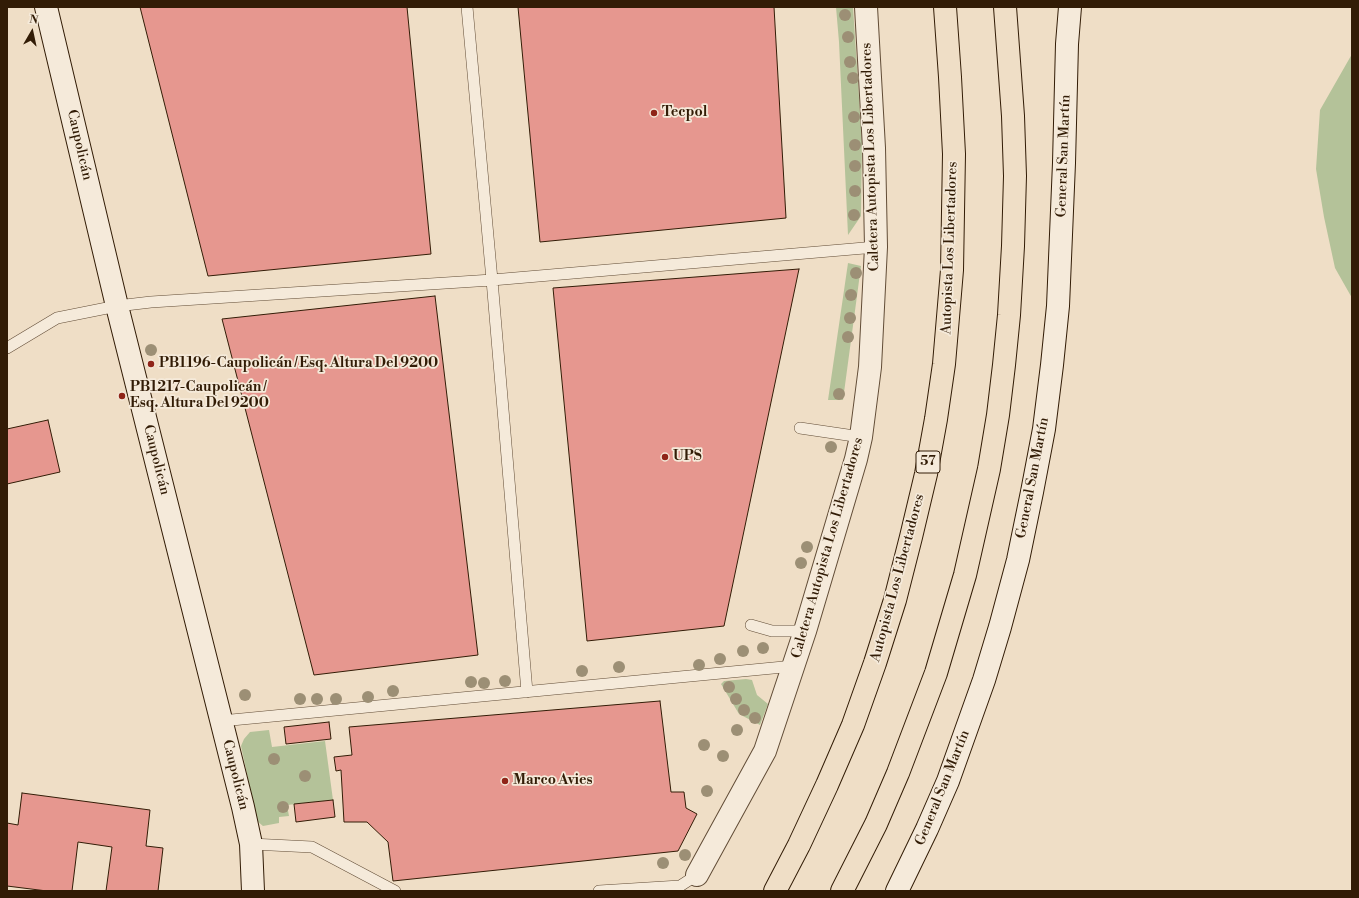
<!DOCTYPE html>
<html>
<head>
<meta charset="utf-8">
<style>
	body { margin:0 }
	#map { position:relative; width:1359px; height:898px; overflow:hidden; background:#efdec6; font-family:"Libre Bodoni",serif }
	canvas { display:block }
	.frame { position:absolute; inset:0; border:8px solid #321c06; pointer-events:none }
	.north { position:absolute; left:12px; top:12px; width:40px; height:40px; -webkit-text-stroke:3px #f5eada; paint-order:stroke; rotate:9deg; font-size:11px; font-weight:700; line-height:16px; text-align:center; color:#321c06 }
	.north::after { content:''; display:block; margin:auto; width:14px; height:18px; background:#321c06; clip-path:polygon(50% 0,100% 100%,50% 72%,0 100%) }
</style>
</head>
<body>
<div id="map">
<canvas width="1359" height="898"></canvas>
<div class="frame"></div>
<div class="north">N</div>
</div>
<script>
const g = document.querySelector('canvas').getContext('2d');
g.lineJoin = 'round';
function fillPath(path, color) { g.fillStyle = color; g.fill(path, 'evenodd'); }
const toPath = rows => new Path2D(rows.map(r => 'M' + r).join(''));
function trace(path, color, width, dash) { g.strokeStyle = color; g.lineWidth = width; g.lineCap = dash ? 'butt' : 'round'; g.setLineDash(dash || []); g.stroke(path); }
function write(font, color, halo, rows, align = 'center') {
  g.font = font + ' "Libre Bodoni",serif'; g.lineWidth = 3.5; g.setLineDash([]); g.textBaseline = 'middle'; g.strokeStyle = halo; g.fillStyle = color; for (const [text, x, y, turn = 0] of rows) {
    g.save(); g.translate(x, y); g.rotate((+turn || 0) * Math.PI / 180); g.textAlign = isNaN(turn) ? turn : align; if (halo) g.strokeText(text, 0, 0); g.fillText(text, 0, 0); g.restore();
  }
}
fillPath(toPath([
	[836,7,853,7,862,143,861,216,848,235,839,42],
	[1352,54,1352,298,1335,268,1324,217,1316,169,1320,110],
	[848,263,861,266,843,400,828,400],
	[746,679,752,680,757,695,768,704,760,725,739,714,721,684,724,681],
	[269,730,272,747,325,741,333,800,287,805,289,816,279,817,279,823,263,826,257,821,241,746,244,739,250,732]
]), '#b4c299');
const building = toPath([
	[140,7,407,7,431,254,208,276,140,7],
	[518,7,774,7,786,218,540,242,518,7],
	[799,269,724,626,587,641,553,288,799,269],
	[435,296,478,655,314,675,222,319,435,296],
	[48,420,60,472,7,484,7,429,48,420],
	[660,701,671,792,684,792,686,808,697,814,678,851,393,881,388,842,367,822,344,822,341,770,336,771,334,757,352,755,349,727,660,701],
	[329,722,331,739,286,744,284,727,329,722],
	[22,793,150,810,146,846,163,848,158,891,106,891,112,847,78,842,72,891,47,891,7,886,7,823,18,825,22,793],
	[333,800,335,817,296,822,294,804,333,800]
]);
fillPath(building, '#e6978f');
trace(building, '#321c06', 1);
const lane = toPath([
	[467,7,492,280,527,692],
	[7,348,57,318,117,306,151,302,492,280,876,247],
	[800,428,861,437],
	[751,625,772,631,805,631],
	[221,721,794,666],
	[251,844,312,847,395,891],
	[599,891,680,886,697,875]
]);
const street = toPath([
	[697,875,765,751,805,631,856,459,861,437,870,367,876,247,874,148,866,7]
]);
const secondary = toPath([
	[46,7,117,306,243,807,251,844,253,891],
	[897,891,927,829,948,781,984,680,1000,627,1018,560,1032,492,1044,429,1052,365,1058,306,1064,163,1067,44,1070,7]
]);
const highway = toPath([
	[775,891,799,845,827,785,853,725,875,663,895,600,911,537,926,474,936,419,944,364,952,270,954,154,950,77,945,7],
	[842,891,876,824,898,773,936,673,965,575,989,469,998,415,1004,365,1009,315,1013,246,1015,176,1013,116,1005,7]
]);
trace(lane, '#614c36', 12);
trace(street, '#614c36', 24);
trace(secondary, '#321c06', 24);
trace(highway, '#321c06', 24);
trace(lane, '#f5eada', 11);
trace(street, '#f5eada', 22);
trace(secondary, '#f5eada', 22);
trace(highway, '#efdec6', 22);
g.fillStyle = '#9c8f75';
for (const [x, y] of [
	[845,15],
	[848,37],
	[850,62],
	[853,78],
	[854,117],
	[855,145],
	[855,166],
	[855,191],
	[854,215],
	[856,273],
	[851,295],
	[850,318],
	[848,337],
	[151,350],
	[839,394],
	[831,447],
	[807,547],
	[801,563],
	[763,648],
	[743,651],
	[720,659],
	[699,665],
	[619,667],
	[582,671],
	[505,681],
	[471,682],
	[484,683],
	[729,687],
	[393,691],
	[245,695],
	[368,697],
	[300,699],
	[317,699],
	[336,699],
	[736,699],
	[744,710],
	[755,718],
	[737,730],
	[704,745],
	[723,756],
	[274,759],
	[305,776],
	[707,791],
	[283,807],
	[685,855],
	[663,863]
]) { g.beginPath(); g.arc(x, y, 6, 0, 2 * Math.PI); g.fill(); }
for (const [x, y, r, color] of [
	[654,113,4,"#8f2418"],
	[151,364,4,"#8f2418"],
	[122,396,4,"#8f2418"],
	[665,457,4,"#8f2418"],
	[505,781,4,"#8f2418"]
]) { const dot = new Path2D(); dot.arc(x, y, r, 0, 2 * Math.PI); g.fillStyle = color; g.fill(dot); trace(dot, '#f5eada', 1.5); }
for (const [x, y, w] of [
	[928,462,24]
]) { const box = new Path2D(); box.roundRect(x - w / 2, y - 11, w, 22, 3); g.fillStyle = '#f5eada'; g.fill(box); trace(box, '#321c06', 1); }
write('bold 13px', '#321c06', null, [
	["57",928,462]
]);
write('bold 14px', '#321c06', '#f5eada', [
	["Tecpol",662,113],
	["PB1196-Caupolicán / Esq. Altura Del 9200",159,364],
	["PB1217-Caupolicán /",130,388],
	["Esq. Altura Del 9200",130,404],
	["UPS",673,457],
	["Marco Avies",513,781]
], 'left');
write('14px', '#321c06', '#f5eada', [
	["Caupolicán",79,145,77],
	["General San Martín",1064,156,-88],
	["Caletera Autopista Los Libertadores",871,157,-92],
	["Autopista Los Libertadores",950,248,-88],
	["Caupolicán",156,460,76],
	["General San Martín",1033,478,-79],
	["Caletera Autopista Los Libertadores",828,548,-74],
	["Autopista Los Libertadores",898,578,-75],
	["Caupolicán",235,775,76],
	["General San Martín",943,788,-68]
]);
</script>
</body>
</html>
